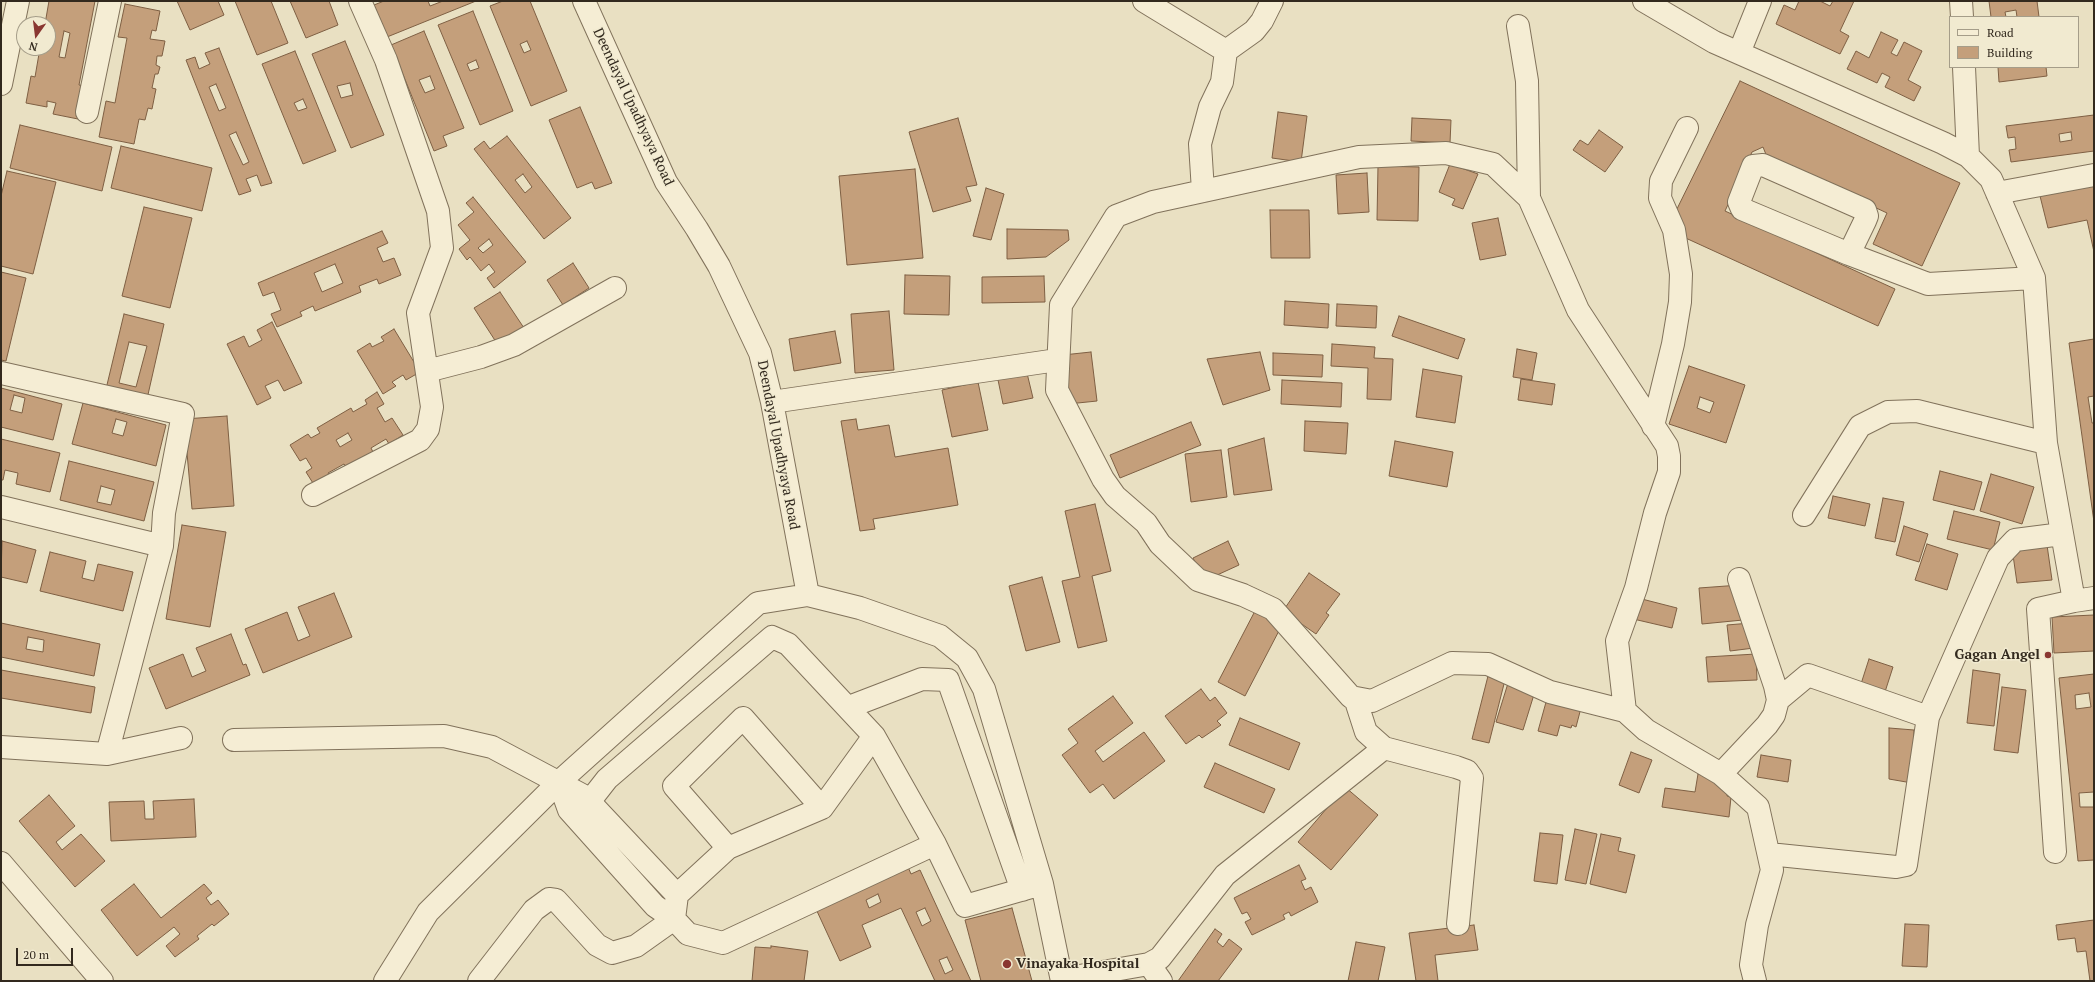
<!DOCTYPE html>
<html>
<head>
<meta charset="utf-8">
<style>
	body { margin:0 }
	#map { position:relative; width:2095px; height:982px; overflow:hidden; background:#e9e0c2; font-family:"PT Serif",serif }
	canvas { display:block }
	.frame { position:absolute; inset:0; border:2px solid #32291e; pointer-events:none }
	.legend { position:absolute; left:1949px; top:16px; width:130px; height:52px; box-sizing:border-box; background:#f1ead0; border:1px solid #a59d89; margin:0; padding:5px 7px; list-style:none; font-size:12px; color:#32291e }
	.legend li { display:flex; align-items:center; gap:8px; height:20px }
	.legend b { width:20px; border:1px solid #a59d89 }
	.north { position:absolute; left:16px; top:16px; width:40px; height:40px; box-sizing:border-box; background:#f1ead0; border:1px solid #a59d89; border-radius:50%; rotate:194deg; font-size:11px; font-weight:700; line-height:16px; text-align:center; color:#32291e }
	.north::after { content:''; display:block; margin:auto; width:14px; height:18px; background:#8a3731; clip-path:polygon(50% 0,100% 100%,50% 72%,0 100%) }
	.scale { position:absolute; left:16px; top:948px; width:57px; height:18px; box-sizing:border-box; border:2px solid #32291e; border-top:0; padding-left:5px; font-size:12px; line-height:14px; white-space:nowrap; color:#32291e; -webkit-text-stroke:3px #f1ead0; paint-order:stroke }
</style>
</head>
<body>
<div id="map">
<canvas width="2095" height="982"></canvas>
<div class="frame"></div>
<ul class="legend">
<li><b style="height:5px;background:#f5edd4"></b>Road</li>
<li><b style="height:11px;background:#c49f7b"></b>Building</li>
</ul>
<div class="north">N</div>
<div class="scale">20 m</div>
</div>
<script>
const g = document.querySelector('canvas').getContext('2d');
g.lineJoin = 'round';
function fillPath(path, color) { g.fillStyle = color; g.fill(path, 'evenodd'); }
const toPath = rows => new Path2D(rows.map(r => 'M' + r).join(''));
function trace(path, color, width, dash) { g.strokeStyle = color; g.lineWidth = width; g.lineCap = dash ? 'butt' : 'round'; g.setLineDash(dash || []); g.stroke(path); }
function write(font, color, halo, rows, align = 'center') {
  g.font = font + ' "PT Serif",serif'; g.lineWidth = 3; g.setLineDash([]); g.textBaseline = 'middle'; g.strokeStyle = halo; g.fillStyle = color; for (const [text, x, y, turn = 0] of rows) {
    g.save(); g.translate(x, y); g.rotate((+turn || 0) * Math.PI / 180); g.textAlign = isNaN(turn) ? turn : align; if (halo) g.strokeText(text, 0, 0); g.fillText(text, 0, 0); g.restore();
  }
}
const building = toPath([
	[49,1,95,1,79,85,85,86,78,119,53,114,56,103,47,101,47,107,26,103,31,76,35,77,40,48,48,48,48,24,45,24,49,1],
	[64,31,70,33,65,58,59,57,64,31],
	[177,1,218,1,224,15,190,30,177,1],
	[235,1,271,1,288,43,257,55,235,1],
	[290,1,329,1,338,25,306,38,290,1],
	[384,1,428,1,430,6,443,1,476,1,387,37,374,5,384,1],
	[503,1,530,1,567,91,531,106,490,6,503,1],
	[527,41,531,50,524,53,520,44,527,41],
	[1799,1,1820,1,1830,6,1833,1,1854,1,1840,31,1849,36,1840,54,1776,24,1784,5,1795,10,1799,1],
	[1989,1,2037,1,2039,17,2017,17,2016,10,2005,12,2006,17,1991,17,1989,1],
	[125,4,160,11,156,31,152,30,150,39,165,41,162,56,157,56,156,65,160,67,158,74,155,74,152,88,156,89,152,109,148,108,145,120,139,119,134,144,99,137,106,101,115,103,127,38,118,37,125,4],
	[473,11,513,111,480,125,438,25,473,11],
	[476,60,479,68,470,71,467,64,476,60],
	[424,31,464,128,443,136,447,146,434,151,391,45,424,31],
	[430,76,435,89,425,93,419,80,430,76],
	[1881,32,1898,40,1891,53,1897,56,1904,42,1922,51,1908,80,1921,87,1914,101,1885,87,1890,77,1882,73,1877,83,1847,69,1856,51,1869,58,1881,32],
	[345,41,384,135,351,148,312,54,345,41],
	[350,83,353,95,341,98,337,86,350,83],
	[219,48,272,183,261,186,257,175,246,179,251,191,239,195,186,60,195,57,199,69,210,64,205,53,219,48],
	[216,84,226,108,219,111,209,87,216,84],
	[236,132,249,162,243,165,229,135,236,132],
	[295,51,336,151,303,164,262,64,295,51],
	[303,99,307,108,298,111,294,103,303,99],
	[1998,67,2046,67,2047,76,1999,82,1998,67],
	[1740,81,1960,183,1922,266,1873,244,1887,213,1767,157,1763,147,1752,152,1725,211,1895,289,1878,326,1679,235,1672,219,1740,81],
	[580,107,612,183,595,189,592,182,577,188,549,120,580,107],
	[1278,112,1307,116,1301,162,1272,158,1278,112],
	[2094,115,2094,151,2011,162,2009,150,2016,149,2015,137,2008,138,2006,126,2094,115],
	[2071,132,2072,140,2060,142,2059,134,2071,132],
	[958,118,977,185,966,187,971,201,933,212,909,132,958,118],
	[1412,118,1451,120,1450,143,1411,141,1412,118],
	[20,125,112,147,102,191,10,168,20,125],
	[1599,130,1623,147,1605,172,1573,150,1580,140,1588,145,1599,130],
	[507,136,571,218,544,239,474,149,484,141,490,149,507,136],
	[523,174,532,187,525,193,515,180,523,174],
	[121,146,212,168,202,211,111,188,121,146],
	[1450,164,1478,174,1463,209,1452,205,1455,199,1439,192,1450,164],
	[1378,166,1419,167,1418,221,1377,220,1378,166],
	[915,169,923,258,847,265,839,176,915,169],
	[7,171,56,182,33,274,1,266,1,196,7,171],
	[1367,173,1369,212,1338,214,1336,175,1367,173],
	[2094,184,2094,252,2087,220,2048,228,2040,196,2094,184],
	[986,188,1004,194,991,240,973,236,986,188],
	[473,197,526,262,494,288,487,278,495,272,489,264,481,271,470,257,467,260,459,249,470,240,458,225,474,212,466,203,473,197],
	[489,239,493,245,483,253,478,248,489,239],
	[144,207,192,218,170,308,122,296,144,207],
	[1270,210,1309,210,1310,258,1271,258,1270,210],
	[1498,218,1506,255,1480,260,1472,223,1498,218],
	[1007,229,1068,230,1069,240,1046,257,1007,259,1007,229],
	[382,231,388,243,377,248,383,262,394,258,401,275,379,284,377,279,359,286,361,292,315,311,313,306,300,312,302,316,277,327,271,314,281,310,274,292,263,296,258,283,382,231],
	[335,264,343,283,322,292,314,273,335,264],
	[573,263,589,288,563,305,547,280,573,263],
	[1,272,26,278,6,361,1,360,1,272],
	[905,275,950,276,949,315,904,314,905,275],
	[1044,276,1045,302,982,303,982,277,1044,276],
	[500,292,524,328,498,345,474,308,500,292],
	[1285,301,1329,304,1328,328,1284,325,1285,301],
	[1337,304,1377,306,1376,328,1336,326,1337,304],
	[889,311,894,370,855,373,851,314,889,311],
	[124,314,164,324,147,399,106,389,124,314],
	[129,342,147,346,136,387,119,383,129,342],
	[1399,316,1465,339,1458,359,1392,336,1399,316],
	[272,322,302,383,284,391,278,380,265,386,271,398,257,405,227,344,244,336,249,347,262,340,257,330,272,322],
	[394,329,420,372,406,380,403,375,392,382,396,386,383,394,357,351,370,343,372,347,384,341,381,337,394,329],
	[835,331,841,363,794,371,789,339,835,331],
	[2094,339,2094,396,2088,397,2092,423,2094,423,2094,522,2069,343,2094,339],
	[1332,344,1375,347,1374,358,1393,359,1391,400,1367,399,1368,368,1331,366,1332,344],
	[1517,349,1537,353,1532,380,1513,377,1517,349],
	[1091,352,1097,401,1068,404,1063,355,1091,352],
	[1260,352,1270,390,1223,405,1207,359,1260,352],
	[1273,353,1323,355,1322,377,1273,375,1273,353],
	[1689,366,1745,385,1726,443,1669,424,1689,366],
	[1700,397,1714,402,1710,413,1697,408,1700,397],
	[1026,369,1033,398,1003,404,997,375,1026,369],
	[1423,369,1462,376,1455,423,1416,417,1423,369],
	[1521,379,1555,384,1552,405,1518,400,1521,379],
	[1282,380,1342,383,1341,407,1281,404,1282,380],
	[978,382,988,430,952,437,942,390,978,382],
	[1,388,62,404,53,440,1,427,1,388],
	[14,395,25,398,22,413,10,410,14,395],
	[377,392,384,404,377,408,385,422,392,418,403,435,389,444,386,439,371,448,373,452,346,467,344,464,328,473,332,479,316,488,306,472,312,468,306,458,300,461,290,445,308,434,311,438,320,433,317,428,351,408,353,412,367,404,365,400,377,392],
	[348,433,352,440,340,447,336,440,348,433],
	[83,403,166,425,156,466,72,444,83,403],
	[116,419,127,422,123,436,112,433,116,419],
	[227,416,234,506,192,509,184,419,227,416],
	[856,419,858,430,889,425,895,457,948,448,958,505,873,519,875,529,860,531,841,421,856,419],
	[1305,421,1348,423,1346,454,1304,451,1305,421],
	[1191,422,1201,445,1120,478,1110,455,1191,422],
	[1264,438,1272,490,1234,495,1228,449,1264,438],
	[1,439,60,453,50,492,16,484,18,473,5,470,3,480,1,480,1,439],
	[1395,441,1453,452,1447,487,1389,476,1395,441],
	[1221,450,1227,497,1191,502,1185,454,1221,450],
	[69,461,154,482,144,521,60,500,69,461],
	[101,486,115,490,111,505,97,502,101,486],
	[1940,471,1982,482,1974,510,1933,500,1940,471],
	[1991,474,2034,487,2022,524,1980,511,1991,474],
	[1833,496,1870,504,1865,526,1828,518,1833,496],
	[1883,498,1904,502,1895,542,1875,538,1883,498],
	[1095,504,1111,571,1092,576,1107,641,1078,648,1062,581,1080,577,1065,511,1095,504],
	[1954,511,2000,522,1993,550,1947,539,1954,511],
	[182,525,226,532,210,627,166,619,182,525],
	[1904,526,1928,534,1919,562,1896,555,1904,526],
	[2,541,36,550,27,583,1,577,2,541],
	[1228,541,1239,565,1204,581,1193,558,1228,541],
	[1927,544,1958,554,1947,590,1915,580,1927,544],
	[2047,545,2052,580,2017,583,2012,548,2047,545],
	[50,552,86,561,82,578,94,581,98,564,133,572,123,611,40,591,50,552],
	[1309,573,1340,594,1326,613,1329,615,1316,634,1283,611,1309,573],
	[1042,577,1060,642,1026,651,1009,586,1042,577],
	[1740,585,1743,620,1702,624,1699,588,1740,585],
	[334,593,352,637,263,673,245,629,287,612,298,641,310,636,298,607,334,593],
	[1634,597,1677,608,1672,628,1629,618,1634,597],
	[1255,611,1282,625,1245,696,1218,682,1255,611],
	[2094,615,2094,651,2054,653,2052,617,2094,615],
	[1,623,100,644,94,676,1,657,1,623],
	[28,637,44,640,43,652,26,649,28,637],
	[1751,623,1754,648,1730,651,1727,625,1751,623],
	[231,634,243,665,246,664,250,675,166,709,149,668,183,654,192,677,206,671,196,648,231,634],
	[1756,654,1757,680,1708,682,1706,657,1756,654],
	[1869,659,1893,667,1884,695,1860,687,1869,659],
	[1,670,95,687,91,713,1,698,1,670],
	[1973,670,2000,674,1994,726,1967,723,1973,670],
	[2094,674,2094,792,2079,793,2080,807,2094,807,2094,860,2078,861,2059,678,2094,674],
	[2089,693,2091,707,2076,709,2075,695,2089,693],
	[1488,676,1505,680,1489,743,1472,739,1488,676],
	[1509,680,1536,688,1523,730,1496,722,1509,680],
	[2002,687,2026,690,2018,753,1994,750,2002,687],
	[1201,689,1210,701,1215,697,1227,713,1217,721,1221,725,1202,738,1199,735,1186,744,1165,716,1201,689],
	[1548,695,1582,704,1576,727,1572,725,1571,728,1560,725,1557,736,1538,731,1548,695],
	[1113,696,1133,723,1095,751,1103,762,1144,732,1165,761,1114,799,1103,784,1090,793,1062,755,1078,743,1068,729,1113,696],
	[1240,718,1300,743,1289,770,1229,745,1240,718],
	[1889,728,1914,730,1912,783,1889,779,1889,728],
	[1631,752,1652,760,1639,793,1619,785,1631,752],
	[1761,755,1791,760,1788,782,1757,777,1761,755],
	[1215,763,1275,789,1264,813,1204,787,1215,763],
	[1698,774,1724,778,1728,790,1727,796,1731,797,1729,817,1662,807,1665,788,1695,792,1698,774],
	[1345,787,1378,815,1331,870,1298,842,1345,787],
	[49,795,75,826,56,842,62,850,81,834,105,861,75,887,19,821,49,795],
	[194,799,196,837,111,841,109,802,144,801,145,819,154,819,153,801,194,799],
	[1575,829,1597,834,1586,884,1565,880,1575,829],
	[1540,833,1563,835,1557,884,1534,881,1540,833],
	[1601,834,1621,838,1618,851,1635,855,1626,893,1590,884,1601,834],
	[1299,865,1306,879,1301,881,1305,890,1311,887,1318,902,1291,916,1289,912,1283,915,1285,919,1252,935,1245,922,1251,919,1247,912,1242,914,1234,898,1299,865],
	[908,867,911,874,920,870,971,981,935,981,901,908,862,925,871,947,840,961,816,909,908,867],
	[878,894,881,902,869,908,866,900,878,894],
	[925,908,931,921,922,926,916,912,925,908],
	[947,957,953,970,945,974,939,960,947,957],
	[134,884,161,918,204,884,212,893,206,898,211,905,218,900,229,914,214,926,212,924,197,936,199,939,175,957,166,946,180,934,174,927,137,956,101,910,134,884],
	[1012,908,1032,981,981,981,965,920,1012,908],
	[2094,920,2094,981,2090,981,2086,951,2077,952,2075,938,2058,940,2056,925,2094,920],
	[1905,924,1929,925,1927,967,1902,966,1905,924],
	[1474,925,1478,950,1435,955,1438,981,1416,981,1409,933,1474,925],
	[1215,929,1222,934,1217,942,1223,947,1229,939,1242,949,1218,981,1178,981,1215,929],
	[1356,942,1385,947,1378,981,1348,981,1356,942],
	[771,946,808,951,804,981,752,981,755,947,771,948,771,946]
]);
fillPath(building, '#c49f7b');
trace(building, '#7e5f43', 1);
const minor = toPath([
	[584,1,666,182,697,229,719,266,760,353,772,402,808,595],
	[1144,1,1226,51],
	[1644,1,1714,42,1943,143,1968,156,1991,179,2034,278,2046,443,2074,601,2094,598],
	[1961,1,1962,17],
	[1518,26,1527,81,1529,198],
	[1739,53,1760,1],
	[1964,67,1968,156],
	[1,84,18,1],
	[87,112,110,1],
	[1203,191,1200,144,1210,107,1222,82,1226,51,1254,31,1262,21,1272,1],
	[1997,193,2094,175],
	[1849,254,1865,221,1867,216,1865,210,1763,165,1753,166,1739,202,1742,209,1849,254,1928,284,2034,278],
	[427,371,481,357,514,345,615,288],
	[1,373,183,414,164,513,162,546,107,754],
	[772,402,1057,360],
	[1653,426,1673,344,1680,302,1681,274,1674,230,1660,198,1661,181,1687,128],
	[313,495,420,440,428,429,432,407,418,313,442,248,438,211,386,60,360,1],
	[1,507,162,546],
	[1804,515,1860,426,1888,412,1917,411,2046,443],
	[1355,698,1366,732,1384,748,1456,767,1467,771,1472,778,1458,924],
	[849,707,922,679,948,680,1022,890],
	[1625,711,1550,692,1488,664,1452,663,1372,701,1351,697,1273,609,1243,595,1198,580,1160,544,1146,523,1115,496,1103,479,1057,390,1061,305,1116,216,1153,202,1359,157,1446,153,1493,164,1529,198,1578,310,1667,446,1669,456,1669,472,1655,513,1636,588,1617,641,1625,711,1646,730,1721,774,1758,807,1772,870,1757,925,1751,965,1755,981],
	[1928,717,1998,558,2015,540,2062,534],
	[234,740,444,736,492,747,584,796,677,895,674,919,636,946,612,953,597,945,556,900,549,899,534,910,479,981],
	[1,747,107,754,181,738],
	[1721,774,1767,725,1774,715,1778,700,1775,686,1739,579],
	[559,782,569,810,655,906,674,919,688,934,723,943,935,844],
	[589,802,607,779,772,637,788,644,874,736,935,844,965,906,1042,884],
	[822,808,743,718,674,786,728,848,822,808,874,736],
	[2055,852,2038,609,2074,601],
	[1769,854,1896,867,1906,865,1928,717,1808,675,1778,700],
	[1,863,102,981],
	[677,895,728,848],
	[1149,964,1161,981],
	[1062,979,1149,964,1160,958,1225,875,1384,748],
	[385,981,428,912,559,782,758,603,808,595,860,608,940,636,967,658,984,689,1042,884,1062,981]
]);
trace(minor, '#81725b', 24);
trace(minor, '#f5edd4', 22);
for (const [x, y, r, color] of [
	[2048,655,4,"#8a3731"],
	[1007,964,5,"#8a3731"]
]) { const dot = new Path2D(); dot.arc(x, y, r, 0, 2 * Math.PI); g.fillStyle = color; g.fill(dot); trace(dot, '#f1ead0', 1.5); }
write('14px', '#32291e', '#f1ead0', [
	["Deendayal Upadhyaya Road",633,107,65],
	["Deendayal Upadhyaya Road",778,445,79]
]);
write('bold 14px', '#32291e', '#f1ead0', [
	["Gagan Angel",2040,655],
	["Vinayaka Hospital",1016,964,"left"]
], 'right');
</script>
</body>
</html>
